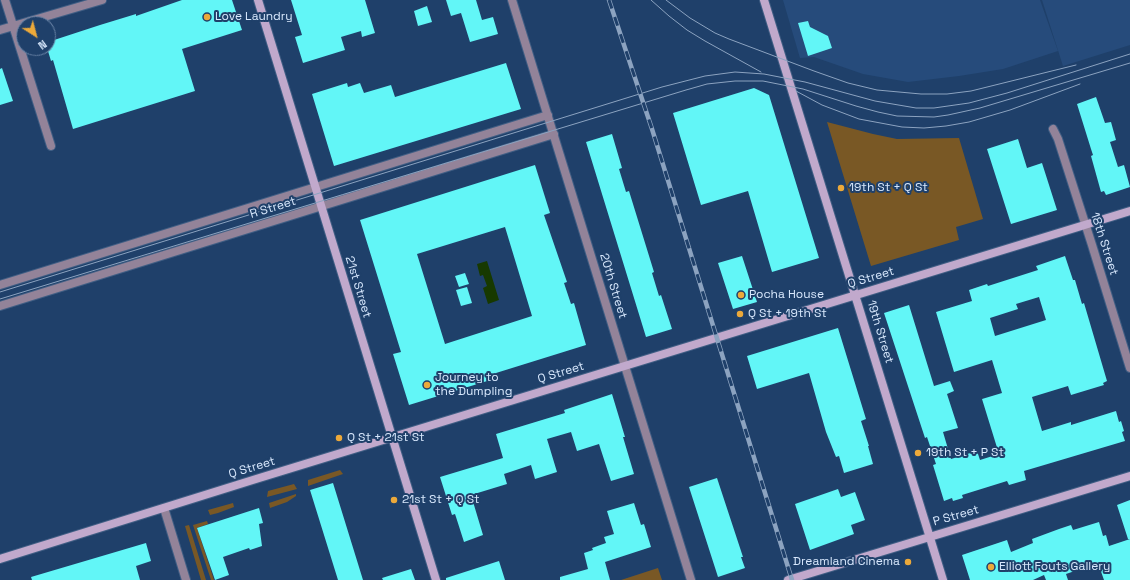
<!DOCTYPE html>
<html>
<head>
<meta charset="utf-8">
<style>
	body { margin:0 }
	#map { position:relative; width:1130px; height:580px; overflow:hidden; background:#1f406a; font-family:"Space Grotesk",sans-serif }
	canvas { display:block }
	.north { position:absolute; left:16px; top:16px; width:40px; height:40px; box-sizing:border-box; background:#1f406a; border:1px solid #6983a5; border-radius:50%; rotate:144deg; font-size:11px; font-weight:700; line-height:16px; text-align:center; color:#d8e8fd }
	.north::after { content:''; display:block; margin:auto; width:14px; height:18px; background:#eca93a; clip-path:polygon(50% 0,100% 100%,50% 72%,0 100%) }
</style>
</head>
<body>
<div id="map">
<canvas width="1130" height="580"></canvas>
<div class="north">N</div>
</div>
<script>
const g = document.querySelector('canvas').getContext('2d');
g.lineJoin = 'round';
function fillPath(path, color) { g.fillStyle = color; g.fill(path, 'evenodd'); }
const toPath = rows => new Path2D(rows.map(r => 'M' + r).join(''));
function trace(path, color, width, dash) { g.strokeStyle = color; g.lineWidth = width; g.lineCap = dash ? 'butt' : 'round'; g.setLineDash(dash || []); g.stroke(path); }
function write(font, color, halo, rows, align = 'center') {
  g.font = font + ' "Space Grotesk",sans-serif'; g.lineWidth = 4; g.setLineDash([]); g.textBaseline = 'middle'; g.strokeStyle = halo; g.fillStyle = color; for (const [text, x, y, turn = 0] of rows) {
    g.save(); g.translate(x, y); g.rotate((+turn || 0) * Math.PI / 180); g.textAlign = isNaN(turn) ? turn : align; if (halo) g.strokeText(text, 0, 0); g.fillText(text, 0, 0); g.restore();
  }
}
fillPath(toPath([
	[783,0,1040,0,1058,51,1003,69,959,76,908,82,863,74,814,57,800,58],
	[1042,0,1130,0,1130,45,1063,66]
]), '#264b7b');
fillPath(toPath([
	[827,122,873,134,897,139,959,138,983,219,956,227,959,240,871,266],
	[340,470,343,474,308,486,308,480],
	[294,484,297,489,267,497,268,491],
	[296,494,296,496,287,502,270,508,269,503],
	[233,503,234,507,218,513,210,515,208,510],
	[207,521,208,524,197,528,214,580,211,580,193,525],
	[189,525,206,580,201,580,185,526],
	[658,568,662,580,621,580]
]), '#795825');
fillPath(toPath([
	[487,261,499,300,488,304,483,288,487,286,483,275,480,276,477,264]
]), '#173900');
fillPath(toPath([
	[182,0,232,0,242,30,182,49,195,91,73,129,53,60,51,61,48,51,48,42,100,25,136,14,136,16],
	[291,0,365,0,375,33,362,37,361,31,341,37,345,50,303,63,295,37,302,35],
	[446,0,476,0,482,20,493,17,498,34,470,42,461,13,451,16],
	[427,6,432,22,418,26,414,11],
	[808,21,810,27,828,36,832,48,808,56,798,23],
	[506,63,521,109,334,166,312,94,347,83,348,87,360,83,364,93,391,85,395,97],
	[2,68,13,101,0,105,0,69],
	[754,88,769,95,819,258,772,272,748,191,701,205,673,113],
	[1096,97,1105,123,1111,122,1116,140,1110,142,1118,167,1124,165,1130,187,1106,195,1104,191,1101,192,1091,156,1093,155,1091,149,1077,104],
	[612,134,622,168,619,169,626,192,629,191,654,272,652,273,659,296,661,295,672,329,646,337,586,142],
	[1018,139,1027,168,1042,163,1057,210,1011,224,987,149],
	[535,165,550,213,544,215,567,282,564,283,571,304,574,303,586,345,496,373,497,378,409,405,393,354,401,352,360,220],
	[505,227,532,316,445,344,417,254],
	[742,256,757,302,733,309,718,263],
	[1065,256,1073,280,1075,280,1082,304,1084,303,1107,381,1103,383,1104,385,1071,395,1068,386,1032,397,1042,431,1071,422,1071,425,1116,411,1119,422,1121,421,1124,431,1122,432,1125,441,1024,471,1026,480,1009,485,1007,481,962,495,963,498,953,501,952,498,944,501,933,465,936,464,927,437,925,438,884,313,909,305,934,386,950,381,954,391,947,394,958,428,943,432,951,459,977,451,980,460,999,454,982,399,1002,393,992,360,954,372,936,312,972,301,969,290,987,284,988,286,1038,270,1036,266],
	[1039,297,1046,320,995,336,990,318,1018,309,1016,304],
	[465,273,469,284,459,287,455,276],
	[467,287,472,303,461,306,456,290],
	[838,328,866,419,861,421,869,446,868,446,873,464,844,473,839,456,836,457,826,432,809,373,757,389,747,356],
	[612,394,625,437,623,437,634,474,611,481,599,444,577,451,571,432,547,439,557,472,535,479,531,465,504,474,507,484,471,495,483,535,464,542,456,517,455,514,452,515,440,477,503,458,496,434,565,413,564,410],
	[717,478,743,557,741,557,745,568,718,577,689,487],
	[333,483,363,580,338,580,310,490],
	[838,489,841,497,855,492,865,520,851,525,854,534,810,550,795,504],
	[1130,500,1130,580,1104,580,1098,563,1066,574,1068,580,1046,580,1044,575,1033,580,970,580,962,555,1007,540,1011,552,1033,543,1032,539,1059,529,1071,525,1073,530,1099,522,1103,536,1106,535,1109,546,1130,539,1128,539,1117,505],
	[634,503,641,525,644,524,651,547,605,562,610,580,560,580,560,577,588,569,584,553,593,550,592,548,606,543,604,537,614,534,607,511],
	[259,508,263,523,259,524,262,546,250,550,249,548,223,557,229,575,215,580,197,528],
	[146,543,151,561,136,566,140,580,32,580,31,577],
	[499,561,505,580,446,580,446,578],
	[411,569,415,580,383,580,382,578]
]), '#62f6f7');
const minor = toPath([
	[5,0,51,146],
	[512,0,691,580],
	[0,30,102,0],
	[1053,129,1058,139,1092,245,1130,368],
	[0,285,548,115],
	[0,306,554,134],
	[164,508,186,580]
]);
const secondary = toPath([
	[258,0,436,580],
	[764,0,943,580],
	[0,559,256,479,1130,211],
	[788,580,1130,476]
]);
trace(minor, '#405e84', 10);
trace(secondary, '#405e84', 10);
trace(minor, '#938399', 8);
trace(secondary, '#c1a9cc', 8);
trace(toPath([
	[651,0,669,16,687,30,705,41,761,72],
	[666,0,690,18,715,33,729,39,814,71,848,83,877,90,921,94,947,94,971,91,1076,65],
	[796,91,822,105,859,119,902,127,924,128,946,126,969,122,1010,110,1080,84],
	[0,292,662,87,705,76,735,72,764,74,805,82,875,101,916,108,934,108,969,103,1007,93,1130,54],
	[0,299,686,90,707,84,735,81,763,81,803,89,856,106,878,112,897,116,934,117,948,115,980,108,1130,63]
]), '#8ca3c0', 1);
const rail = toPath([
	[609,0,652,129,792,580]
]);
trace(rail, '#8ca3c0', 4.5);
trace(rail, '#1f406a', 3, [9]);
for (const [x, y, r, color] of [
	[207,17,4,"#eca93a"],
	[841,188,4,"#eca93a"],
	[741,295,4,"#eca93a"],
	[740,314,4,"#eca93a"],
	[427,385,4,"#eca93a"],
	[339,438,4,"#eca93a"],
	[918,453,4,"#eca93a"],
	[394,500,4,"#eca93a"],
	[908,562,4,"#eca93a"],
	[991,567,4,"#eca93a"]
]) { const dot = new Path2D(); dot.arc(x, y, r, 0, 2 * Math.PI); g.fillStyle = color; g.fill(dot); trace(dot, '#1f406a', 1.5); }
write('12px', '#d8e8fd', '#1f406a', [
	["Love Laundry",215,17],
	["19th St + Q St",849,188],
	["Pocha House",749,295],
	["Q St + 19th St",748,314],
	["Journey to",435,378],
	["the Dumpling",435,392],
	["Q St + 21st St",347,438],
	["19th St + P St",926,453],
	["21st St + Q St",402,500],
	["Dreamland Cinema",900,562,"right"],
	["Elliott Fouts Gallery",999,567]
], 'left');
write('12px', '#d8e8fd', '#1f406a', [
	["R Street",273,208,-17],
	["18th Street",1104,244,72],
	["Q Street",871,278,-17],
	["20th Street",613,286,73],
	["21st Street",358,287,73],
	["19th Street",880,332,73],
	["Q Street",561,373,-17],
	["Q Street",252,468,-17],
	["P Street",956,516,-16]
]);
</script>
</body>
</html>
